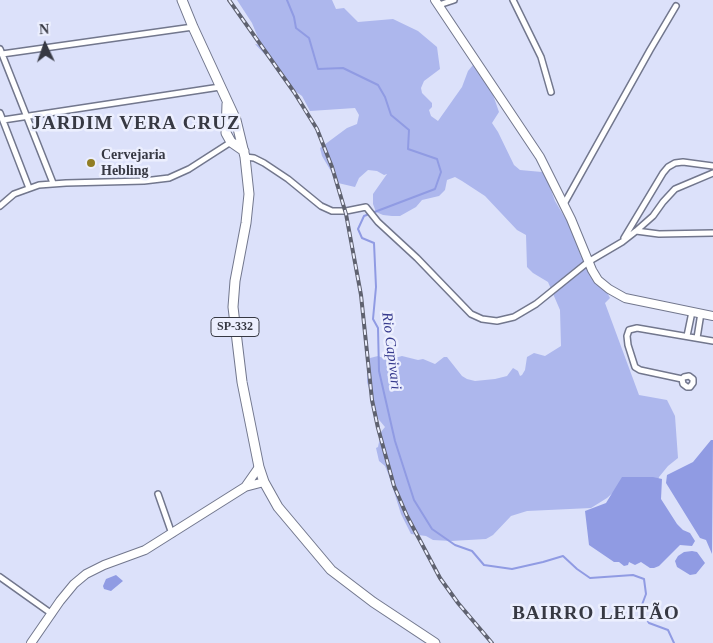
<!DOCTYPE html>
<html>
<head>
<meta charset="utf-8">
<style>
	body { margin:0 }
	#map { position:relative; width:713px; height:643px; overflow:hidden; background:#dce1fa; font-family:"Times New Roman",serif }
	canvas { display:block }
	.north { position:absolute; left:20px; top:20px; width:50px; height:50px; -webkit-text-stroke:4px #eceffe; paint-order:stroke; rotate:357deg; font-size:14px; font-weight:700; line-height:20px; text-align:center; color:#373943 }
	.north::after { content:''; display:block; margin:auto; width:18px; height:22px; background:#373943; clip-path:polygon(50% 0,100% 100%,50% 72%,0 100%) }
</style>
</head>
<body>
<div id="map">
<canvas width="713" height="643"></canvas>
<div class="north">N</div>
</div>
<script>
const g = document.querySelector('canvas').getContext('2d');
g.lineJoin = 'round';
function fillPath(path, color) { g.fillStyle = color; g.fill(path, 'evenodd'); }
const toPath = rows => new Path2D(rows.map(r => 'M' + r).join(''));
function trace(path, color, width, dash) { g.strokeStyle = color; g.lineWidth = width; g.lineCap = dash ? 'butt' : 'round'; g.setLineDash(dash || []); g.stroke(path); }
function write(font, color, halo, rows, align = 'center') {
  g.font = font + ' "Times New Roman",serif'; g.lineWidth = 5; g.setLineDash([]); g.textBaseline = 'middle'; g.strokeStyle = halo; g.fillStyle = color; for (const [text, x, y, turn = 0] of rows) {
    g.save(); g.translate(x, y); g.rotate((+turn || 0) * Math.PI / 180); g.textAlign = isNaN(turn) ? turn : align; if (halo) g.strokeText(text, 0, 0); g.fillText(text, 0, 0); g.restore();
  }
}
fillPath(toPath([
	[237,0,332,0,336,9,344,8,358,22,393,19,418,31,437,47,440,69,424,81,421,88,422,93,432,103,432,107,429,110,431,116,438,121,462,87,468,71,473,65,484,71,490,81,492,92,499,112,492,123,498,132,514,165,520,170,542,172,546,176,555,201,571,228,581,256,590,270,601,281,610,298,605,303,639,395,667,400,675,416,678,458,668,466,659,477,657,485,616,490,607,498,591,508,527,511,511,516,493,535,486,539,451,541,433,540,426,536,411,534,401,514,389,476,385,466,379,461,376,448,378,447,381,432,385,427,375,415,373,401,367,382,367,374,370,358,378,356,388,360,402,356,418,360,423,359,435,364,444,357,447,357,462,376,467,379,475,381,495,379,507,376,513,368,518,371,520,376,522,375,525,370,527,357,534,353,545,356,561,346,560,310,548,282,533,273,527,267,526,235,517,230,485,196,462,181,455,177,447,180,445,190,439,196,422,200,416,207,400,216,392,216,383,215,376,212,373,204,373,194,387,174,384,175,377,171,368,170,359,178,355,187,338,183,322,156,320,148,347,128,357,124,359,115,355,108,310,111,302,96,291,88,279,74,271,61,255,44,261,45,252,23]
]), '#adb7ed');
fillPath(toPath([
	[711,440,713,440,712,554,706,540,700,538,666,483,667,475,693,462],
	[622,477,653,477,662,479,661,499,677,524,683,530,690,533,695,541,692,546,680,545,659,566,654,568,650,568,641,562,635,565,629,562,628,565,624,566,619,562,614,562,589,545,585,511,606,503],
	[692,551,697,552,705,563,696,574,690,575,677,567,675,561,678,556,684,552],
	[116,575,123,581,111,591,104,589,103,586,106,579]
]), '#909be3');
trace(toPath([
	[287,0,294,17,296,28,309,38,318,69,343,68,378,85,385,97,391,115,409,130,408,149,437,159,441,172,435,189,364,216,358,229,362,238,374,243,376,287,373,319,378,328,379,371,395,441,414,500,432,529,455,545,472,551,484,565,512,569,543,562,563,556,577,569,590,578,633,575,644,579,646,594,640,610,649,623,668,630,674,643]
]), '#909be3', 2);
const street = toPath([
	[513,0,541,57,551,92],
	[439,5,454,0],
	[0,49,53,183],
	[2,54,193,27],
	[0,113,29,188],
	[3,120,220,87],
	[245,157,254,158,264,163,288,179,321,206,332,211,346,211,366,207,378,222,417,258,471,314,482,319,497,321,514,317,536,304,588,262,622,242,636,231,653,216,663,202,675,189,713,173],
	[564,204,650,50,676,6],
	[0,206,14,194,39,185,66,183,144,181,169,178,189,169,231,142],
	[636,231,659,234,713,233],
	[624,238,663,173,668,167,675,163,683,162,713,166],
	[687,336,692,312],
	[697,338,701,313],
	[682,379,683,384,687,387,690,387,693,383,693,379,689,376,684,377,682,379,640,370,635,367,628,345,627,336,629,330,637,328,713,341],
	[158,494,172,534],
	[0,577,52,614]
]);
const secondary = toPath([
	[435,0,540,157,571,219,592,270,598,280,609,289,625,298,713,316],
	[245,487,259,467],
	[31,643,60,601,74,584,86,574,104,565,145,550,245,487,264,482]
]);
const primary = toPath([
	[182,0,193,27,236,120,245,157,249,194,246,223,235,281,233,307,242,382,259,467,264,482,278,507,331,570,373,602,435,643],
	[227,104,226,133,231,142,244,151]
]);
trace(street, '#72778d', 8);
trace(secondary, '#72778d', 10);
trace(primary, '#72778d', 11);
trace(street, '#fff', 5);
trace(secondary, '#fff', 8);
trace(primary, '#fff', 9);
const rail = toPath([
	[229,0,294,92,317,129,332,167,346,214,361,295,372,400,378,428,394,486,407,516,440,578,458,603,492,643]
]);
trace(rail, '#5f6270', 4);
trace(rail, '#eceffe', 2, [5.5]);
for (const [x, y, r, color] of [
	[91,163,5,"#917e25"]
]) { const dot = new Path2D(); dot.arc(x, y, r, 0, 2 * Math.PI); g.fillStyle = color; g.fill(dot); trace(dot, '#eceffe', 2); }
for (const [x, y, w] of [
	[235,327,48]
]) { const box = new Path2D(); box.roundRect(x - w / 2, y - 9.5, w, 19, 4); g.fillStyle = '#eceffe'; g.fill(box); trace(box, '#373943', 1); }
write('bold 12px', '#373943', null, [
	["SP-332",235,327]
]);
write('bold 14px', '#373943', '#eceffe', [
	["Cervejaria",101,155],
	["Hebling",101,171]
], 'left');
write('italic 15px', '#373b8e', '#eceffe', [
	["Rio Capivari",391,351,83]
]);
g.letterSpacing = '1px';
write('bold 19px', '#373943', '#eceffe', [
	["JARDIM VERA CRUZ",136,124],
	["BAIRRO LEITÃO",596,614]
]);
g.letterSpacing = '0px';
</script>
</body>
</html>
